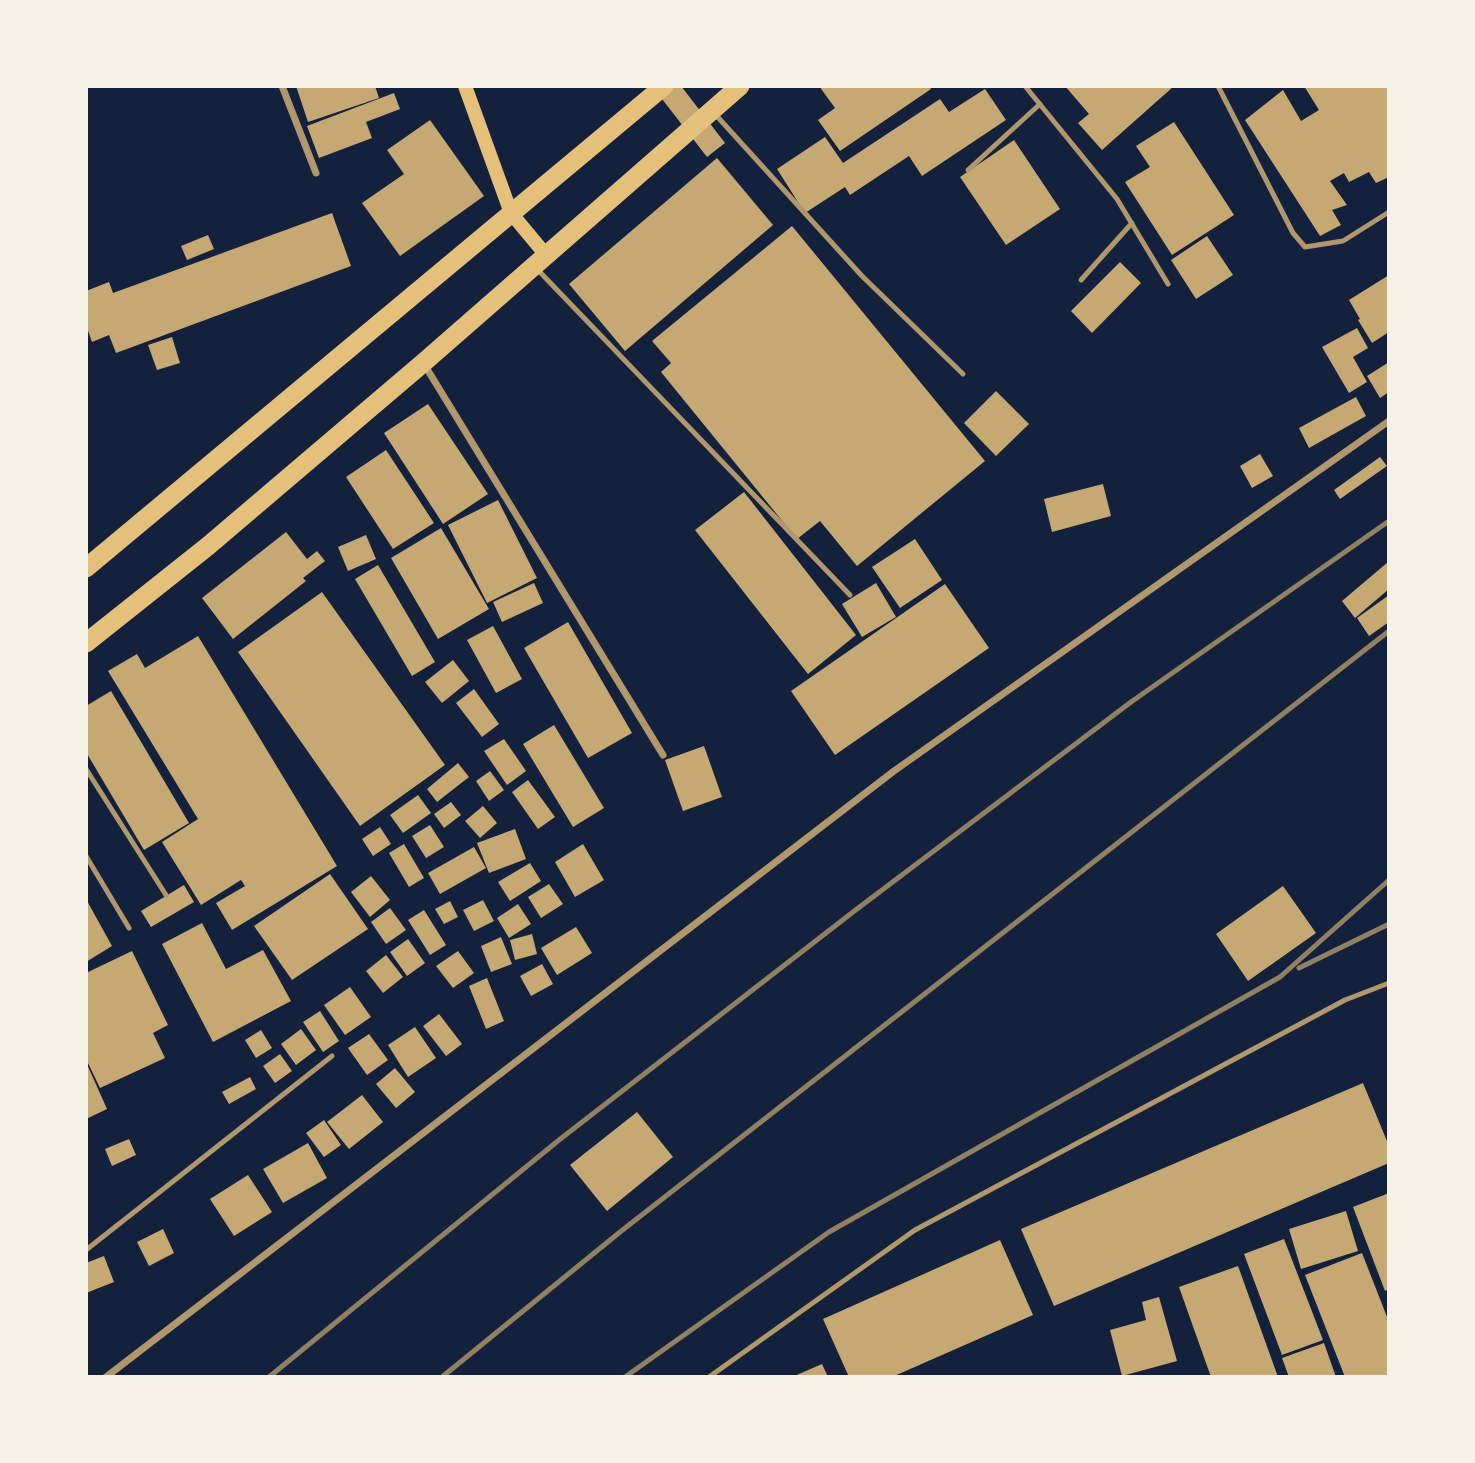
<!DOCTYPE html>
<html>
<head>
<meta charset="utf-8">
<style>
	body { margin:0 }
	#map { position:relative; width:1475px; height:1463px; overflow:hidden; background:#14213d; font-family:"IBM Plex Serif",serif }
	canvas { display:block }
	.frame { position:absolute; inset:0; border:88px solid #f6f1e7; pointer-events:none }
</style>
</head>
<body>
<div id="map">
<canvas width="1475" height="1463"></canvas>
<div class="frame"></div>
</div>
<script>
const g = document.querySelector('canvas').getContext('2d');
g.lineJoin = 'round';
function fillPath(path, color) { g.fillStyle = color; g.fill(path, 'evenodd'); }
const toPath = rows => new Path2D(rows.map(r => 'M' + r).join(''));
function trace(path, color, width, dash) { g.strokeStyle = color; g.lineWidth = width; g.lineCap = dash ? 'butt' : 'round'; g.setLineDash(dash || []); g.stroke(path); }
fillPath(toPath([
	[296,86,375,86,379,98,308,122],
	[652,86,681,86,725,143,707,157],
	[819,86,929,86,931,89,840,151,818,120,835,108],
	[1065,86,1171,86,1173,87,1102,150,1078,123,1089,114],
	[1304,86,1389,86,1389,177,1376,183,1369,172,1349,182,1344,173,1330,181,1347,205,1332,210,1341,225,1320,236,1245,120,1283,90,1301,121,1319,110],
	[985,89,1006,120,922,176,909,156,850,195,845,187,805,213,777,169,825,137,843,163,940,99,949,112],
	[394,93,400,109,366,122,372,138,319,158,307,126],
	[430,120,484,196,400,256,362,203,404,174,387,150],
	[1174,122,1234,215,1172,255,1125,182,1150,167,1136,146],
	[1014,140,1060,209,1006,245,960,177],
	[717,158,773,225,625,351,569,284],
	[332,213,351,266,116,353,109,335,92,342,86,325,86,291,109,282,113,293],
	[792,226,985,461,857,566,820,521,797,539,661,372,671,363,652,341],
	[208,235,214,249,187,260,181,246],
	[1207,236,1233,275,1196,299,1171,260],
	[1120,262,1141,283,1092,333,1071,311],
	[1389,275,1389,332,1372,343,1358,320,1360,319,1349,300],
	[1357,328,1368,348,1353,357,1367,382,1349,393,1322,347],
	[172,337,180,363,157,370,148,345],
	[1389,362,1389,392,1380,398,1367,376],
	[996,391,1029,424,996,456,964,423],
	[1356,397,1366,416,1309,448,1299,428],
	[428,404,488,494,443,524,384,433],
	[386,450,434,523,393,549,346,477],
	[1260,454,1273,476,1252,488,1240,466],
	[1380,457,1387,466,1340,499,1334,490],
	[1103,484,1111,516,1052,532,1044,499],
	[744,492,856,635,808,674,695,530],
	[498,500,537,578,487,603,448,525],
	[441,528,489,609,438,639,391,558],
	[286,532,307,559,317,551,325,561,303,578,306,581,233,639,202,598],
	[366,535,376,559,348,571,338,547],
	[915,539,942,580,900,608,872,567],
	[1388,562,1389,564,1389,589,1355,618,1342,601],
	[378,565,435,662,412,676,355,579],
	[534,583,543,603,502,622,493,602],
	[876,583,896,617,862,637,842,604],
	[945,584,989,648,835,755,791,691],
	[322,592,445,765,360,826,238,652],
	[1389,595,1389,622,1369,636,1357,618],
	[568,622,632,733,588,758,524,648],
	[493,626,522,679,496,693,467,640],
	[198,636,337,866,232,930,216,903,245,886,241,880,201,905,162,842,198,819,108,671,137,654,145,668],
	[453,660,469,681,442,703,425,682],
	[474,689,499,724,482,737,456,703],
	[111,691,189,823,144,850,86,752,86,706],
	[554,725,604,808,573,827,523,744],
	[504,739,526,771,507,785,484,751],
	[704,746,722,797,683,811,665,760],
	[458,763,469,777,437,802,427,789],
	[490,771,504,790,489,801,476,781],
	[528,780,555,817,538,829,512,792],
	[418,795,431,813,403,833,390,815],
	[451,802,461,815,444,828,434,814],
	[483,806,497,823,480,838,465,821],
	[430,825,444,847,426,858,412,836],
	[380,827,391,844,373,856,362,839],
	[515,829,526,859,489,873,477,843],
	[404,844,424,878,409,887,389,853],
	[583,844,604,880,575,897,555,862],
	[474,847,486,868,440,894,428,873],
	[530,863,541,881,510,901,498,882],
	[330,874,368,929,292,980,254,926],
	[371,876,390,900,370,917,351,892],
	[549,884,563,904,541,918,528,897],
	[184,885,194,902,151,927,141,911],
	[1283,886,1316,933,1248,981,1216,934],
	[86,899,112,946,86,962],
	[483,900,494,921,474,931,463,910],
	[450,901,458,917,444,924,435,909],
	[518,904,531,924,509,938,497,918],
	[390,908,406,930,386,944,371,922],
	[424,910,446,945,430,955,408,920],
	[202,923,226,969,263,950,291,1001,213,1042,162,944],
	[576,927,592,953,557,975,541,948],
	[532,934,537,954,515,960,510,940],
	[501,937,512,964,491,972,481,946],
	[408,939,425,963,407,976,390,952],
	[132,951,168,1025,153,1033,165,1058,100,1088,86,1059,86,973],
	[458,951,474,973,453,988,436,966],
	[386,955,403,977,383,993,366,971],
	[542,964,553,984,531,996,520,976],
	[487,978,504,1021,486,1029,469,986],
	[350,987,371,1017,345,1035,324,1005],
	[320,1011,339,1041,323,1052,303,1022],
	[439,1014,462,1044,446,1056,423,1026],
	[415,1027,436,1058,408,1077,388,1045],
	[301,1029,316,1050,296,1065,281,1044],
	[261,1030,272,1048,256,1058,245,1040],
	[369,1034,388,1060,367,1075,348,1048],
	[280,1054,292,1071,275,1083,263,1066],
	[86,1062,107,1109,86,1119],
	[395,1068,415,1092,396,1108,376,1084],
	[250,1077,256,1089,229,1104,222,1092],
	[1363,1083,1389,1146,1389,1163,1054,1306,1021,1229],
	[362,1095,383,1122,349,1149,327,1122],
	[637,1112,673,1157,607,1211,570,1165],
	[324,1120,341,1145,324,1157,306,1133],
	[129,1139,136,1155,112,1166,105,1149],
	[308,1143,327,1178,283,1203,263,1169],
	[248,1175,272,1212,234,1236,210,1199],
	[1389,1193,1389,1289,1385,1291,1353,1207],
	[1346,1211,1358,1251,1301,1269,1289,1229],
	[163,1229,174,1253,149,1266,137,1242],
	[1284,1239,1323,1340,1282,1355,1244,1254],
	[1000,1240,1033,1315,892,1377,849,1377,823,1319],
	[1362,1253,1389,1322,1389,1377,1345,1377,1305,1275],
	[104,1256,114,1282,86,1293,86,1263],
	[1238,1266,1278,1377,1211,1377,1179,1287],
	[1159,1297,1177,1361,1122,1376,1110,1330,1146,1320,1142,1302],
	[1324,1343,1336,1377,1289,1377,1282,1358],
	[822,1364,828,1377,792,1377]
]), '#c6a872');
trace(toPath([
	[1025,86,1117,199,1168,284],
	[1218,86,1293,233,1305,247,1343,241,1389,212],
	[714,113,862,276,963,374],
	[968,170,1040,104],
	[536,268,850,595],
	[1081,280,1132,223],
	[86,769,166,895],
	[86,856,129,928],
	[86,1250,332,1056],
	[709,1377,915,1230,1345,1000,1389,983]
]), '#b1986c', 5);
trace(toPath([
	[282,86,316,173],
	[424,364,663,755],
	[106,1377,894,771,1389,421]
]), '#b1986c', 7);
trace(toPath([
	[465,86,511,213,546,255]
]), '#e5c07b', 14);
trace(toPath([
	[86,568,664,86],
	[86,643,208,546,423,363,740,86]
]), '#e5c07b', 19);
trace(toPath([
	[1299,968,1389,924],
	[269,1377,559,1140,853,912,1131,702,1389,521],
	[442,1377,620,1232,1389,631],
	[625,1377,829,1232,1280,977,1389,880]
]), '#918062', 5);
</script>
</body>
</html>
